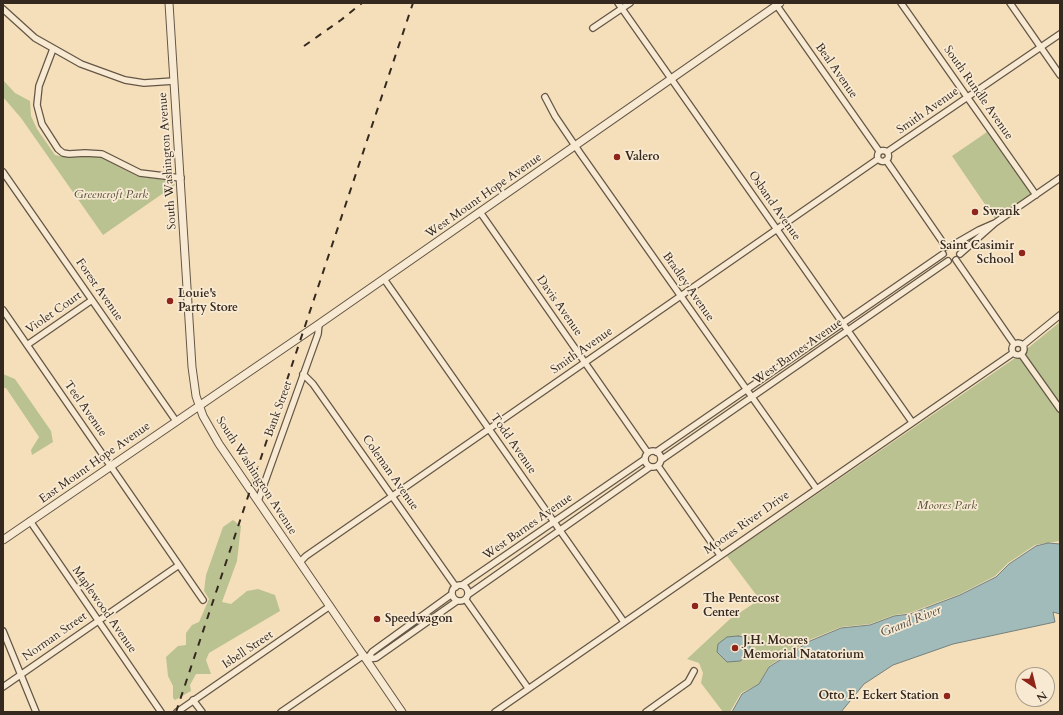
<!DOCTYPE html>
<html>
<head>
<meta charset="utf-8">
<style>
	body { margin:0 }
	#map { position:relative; width:1063px; height:715px; overflow:hidden; background:#f5dfba; font-family:Cardo,serif }
	canvas { display:block }
	.frame { position:absolute; inset:0; border:4px solid #34281f; pointer-events:none }
	.north { position:absolute; left:1015px; top:667px; width:40px; height:40px; box-sizing:border-box; background:#f8ead2; border:1px solid #aa9c8a; border-radius:50%; rotate:145deg; font-size:11px; font-weight:700; line-height:16px; text-align:center; color:#34281f }
	.north::after { content:''; display:block; margin:auto; width:14px; height:18px; background:#8f2418; clip-path:polygon(50% 0,100% 100%,50% 72%,0 100%) }
</style>
</head>
<body>
<div id="map">
<canvas width="1063" height="715"></canvas>
<div class="frame"></div>
<div class="north">N</div>
</div>
<script>
const g = document.querySelector('canvas').getContext('2d');
g.lineJoin = 'round';
function fillPath(path, color) { g.fillStyle = color; g.fill(path, 'evenodd'); }
const toPath = rows => new Path2D(rows.map(r => 'M' + r).join(''));
function trace(path, color, width, dash) { g.strokeStyle = color; g.lineWidth = width; g.lineCap = dash ? 'butt' : 'round'; g.setLineDash(dash || []); g.stroke(path); }
function write(font, color, halo, rows, align = 'center') {
  g.font = font + ' Cardo,serif'; g.lineWidth = 3.5; g.setLineDash([]); g.textBaseline = 'middle'; g.strokeStyle = halo; g.fillStyle = color; for (const [text, x, y, turn = 0] of rows) {
    g.save(); g.translate(x, y); g.rotate((+turn || 0) * Math.PI / 180); g.textAlign = isNaN(turn) ? turn : align; if (halo) g.strokeText(text, 0, 0); g.fillText(text, 0, 0); g.restore();
  }
}
fillPath(toPath([
	[3,80,15,93,30,101,31,116,37,129,55,155,64,157,101,157,137,176,172,181,175,185,103,235,21,118,3,97],
	[987,132,1031,194,995,219,952,156],
	[1060,322,1060,541,1035,545,1008,563,995,576,960,594,909,613,894,615,870,624,841,627,809,640,769,666,759,684,741,693,730,712,723,712,701,683,703,673,699,663,687,659,730,619,756,602,757,596,727,556,1018,356],
	[3,374,15,379,51,431,53,442,32,455,31,450,39,437,6,388,3,388],
	[233,520,241,526,237,561,222,602,231,604,247,591,258,589,275,595,280,611,209,653,206,660,211,674,196,674,190,685,191,691,175,700,173,698,173,686,168,676,166,657,178,646,186,645,186,633,192,625,199,622,209,599,204,591,206,575,223,527]
]), '#bac291');
const water = toPath([
	[1048,543,1060,544,1060,614,1053,612,1055,622,953,644,893,665,864,684,841,712,732,712,742,694,759,684,769,667,810,641,841,628,870,625,894,616,910,614,960,595,996,577,1009,564,1036,546,1048,543],
	[738,636,744,637,750,644,750,654,740,661,727,662,717,652,718,644,727,637,738,636]
]);
fillPath(water, '#a1baba');
trace(water, '#75807c', 1);
const minor = toPath([
	[618,3,912,422],
	[775,3,879,151],
	[901,3,1036,195],
	[1010,3,1060,75],
	[3,9,35,38,81,64,125,80,144,83,174,81],
	[593,28,630,3],
	[53,49,39,86,37,105,42,124,58,149,63,153,69,154,85,153,102,154,140,173,181,178],
	[545,97,555,116,580,153,816,488],
	'877.5 156a5.5 5.5 0 1 1 11 0a5.5 5.5 0 1 1-11 0Z',
	[887,152,1060,34],
	[886,160,946,247],
	[3,172,176,421],
	[480,212,648,453],
	[995,223,1060,178],
	[953,245,979,230,995,223,960,254],
	[956,260,1014,344],
	[384,279,624,622],
	[3,310,203,600],
	'1012 349a6 6 0 1 1 12 0a6 6 0 1 1-12 0Z',
	[27,345,92,300],
	[1023,345,1060,315],
	[1021,354,1060,409],
	[303,374,313,384,456,587],
	'645 459a8 8 0 1 1 16 0a8 8 0 1 1-16 0Z',
	[656,452,943,254],
	[661,460,948,261],
	[658,466,720,555],
	[258,501,318,334,319,324],
	[30,521,161,712],
	[300,562,306,556,878,159],
	'452 593a8 8 0 1 1 16 0a8 8 0 1 1-16 0Z',
	[462,585,645,459],
	[469,594,650,467],
	[466,600,528,688],
	[3,631,36,712],
	[367,659,376,658,457,601],
	[367,659,372,652,452,594],
	[3,687,179,565],
	[193,700,202,712],
	[177,712,330,606],
	[281,712,364,655],
	[495,712,1013,353],
	[646,712,688,682,694,671]
]);
const tertiary = toPath([
	[169,3,192,367,196,396,203,416,219,444,402,712],
	[3,540,319,324,780,3]
]);
trace(minor, '#645646', 8);
trace(tertiary, '#645646', 9);
trace(minor, '#f8ead2', 5.5);
trace(tertiary, '#f8ead2', 7);
trace(toPath([
	[304,46,341,20,362,3],
	[176,712,413,3]
]), '#34281f', 2, [7, 7]);
for (const [x, y, r, color] of [
	[617,157,4,"#8f2418"],
	[975,212,4,"#8f2418"],
	[1022,253,4,"#8f2418"],
	[170,301,4,"#8f2418"],
	[695,606,4,"#8f2418"],
	[377,619,4,"#8f2418"],
	[735,648,4,"#8f2418"],
	[947,696,4,"#8f2418"]
]) { const dot = new Path2D(); dot.arc(x, y, r, 0, 2 * Math.PI); g.fillStyle = color; g.fill(dot); trace(dot, '#f8ead2', 1.5); }
write('12px', '#34281f', '#f8ead2', [
	["Beal Avenue",836,71,55],
	["South Rundle Avenue",978,93,55],
	["Smith Avenue",928,111,-35],
	["South Washington Avenue",168,161,-94],
	["West Mount Hope Avenue",484,196,-35],
	["Osband Avenue",774,206,55],
	["Bradley Avenue",688,287,55],
	["Forest Avenue",99,290,55],
	["Davis Avenue",559,306,55],
	["Violet Court",54,313,-35],
	["Smith Avenue",582,351,-35],
	["West Barnes Avenue",798,352,-35],
	["Teel Avenue",85,409,55],
	["Bank Street",279,409,-70],
	["Todd Avenue",513,444,55],
	["East Mount Hope Avenue",95,463,-35],
	["Coleman Avenue",390,473,55],
	["South Washington Avenue",256,476,57],
	["Moores River Drive",747,523,-35],
	["West Barnes Avenue",528,527,-35],
	["Maplewood Avenue",104,610,55],
	["Norman Street",55,637,-35],
	["Isbell Street",248,650,-34]
]);
write('bold 12px', '#34281f', '#f8ead2', [
	["Valero",625,157],
	["Swank",983,212],
	["Saint Casimir",1014,246,"right"],
	["School",1014,260,"right"],
	["Louie's",178,294],
	["Party Store",178,308],
	["The Pentecost",703,599],
	["Center",703,613],
	["Speedwagon",385,619],
	["J.H. Moores",743,641],
	["Memorial Natatorium",743,655],
	["Otto E. Eckert Station",939,696,"right"]
], 'left');
write('italic 12px', '#564e3c', '#f8ead2', [
	["Greencroft Park",111,195],
	["Moores Park",947,506]
]);
write('italic 13px', '#4f4c46', '#f8ead2', [
	["Grand River",911,622,-22]
]);
</script>
</body>
</html>
